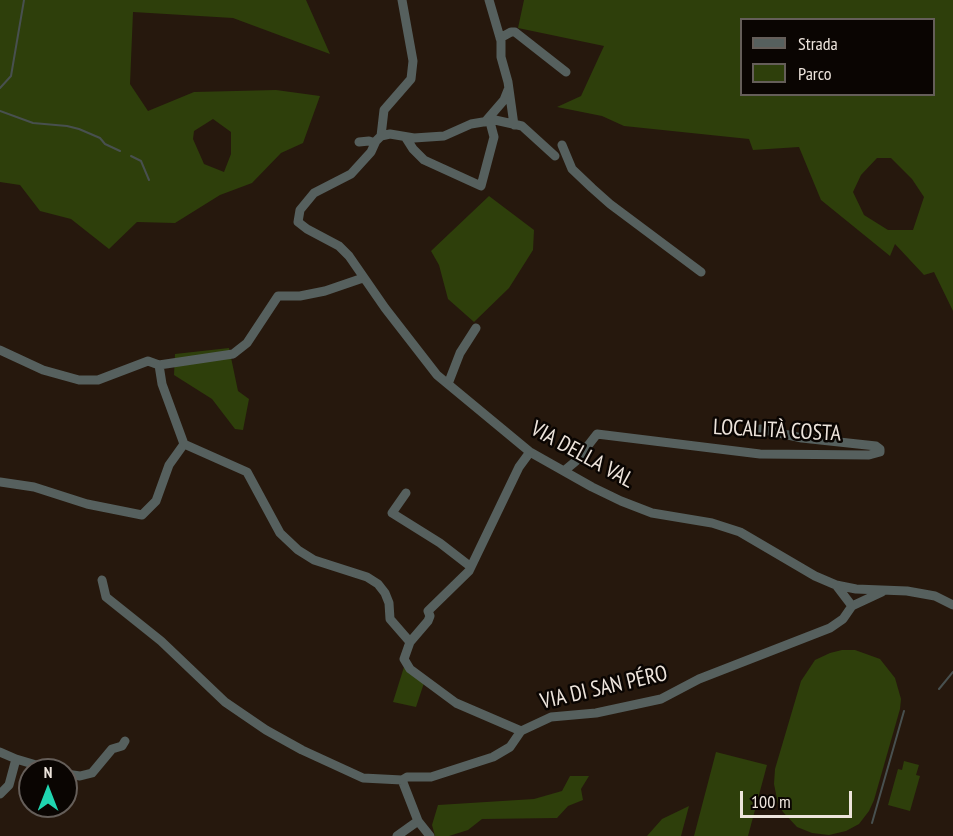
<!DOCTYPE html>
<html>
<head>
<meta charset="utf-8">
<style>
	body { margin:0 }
	#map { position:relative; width:953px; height:836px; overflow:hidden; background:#26180d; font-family:"PT Sans Narrow",sans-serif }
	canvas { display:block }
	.legend { position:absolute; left:740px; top:18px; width:195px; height:78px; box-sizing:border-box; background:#0a0502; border:2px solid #655e59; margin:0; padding:8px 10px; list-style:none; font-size:18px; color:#ede4dc }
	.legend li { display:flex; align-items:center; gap:12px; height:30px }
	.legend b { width:30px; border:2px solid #655e59 }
	.north { position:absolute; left:18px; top:758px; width:60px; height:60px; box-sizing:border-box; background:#0a0502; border:2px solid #655e59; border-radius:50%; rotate:0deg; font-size:16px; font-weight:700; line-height:24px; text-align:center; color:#ede4dc }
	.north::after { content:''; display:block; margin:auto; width:21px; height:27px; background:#20d5b0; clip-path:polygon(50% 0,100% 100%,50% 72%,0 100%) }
	.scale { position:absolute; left:740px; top:791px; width:112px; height:27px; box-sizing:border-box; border:3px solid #ede4dc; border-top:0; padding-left:8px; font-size:18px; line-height:21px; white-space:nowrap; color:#ede4dc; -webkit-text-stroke:4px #0a0502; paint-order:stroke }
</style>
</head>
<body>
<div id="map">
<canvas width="953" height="836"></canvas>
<ul class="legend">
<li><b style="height:8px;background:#56605e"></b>Strada</li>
<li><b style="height:16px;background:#2e3f0b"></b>Parco</li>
</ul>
<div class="north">N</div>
<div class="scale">100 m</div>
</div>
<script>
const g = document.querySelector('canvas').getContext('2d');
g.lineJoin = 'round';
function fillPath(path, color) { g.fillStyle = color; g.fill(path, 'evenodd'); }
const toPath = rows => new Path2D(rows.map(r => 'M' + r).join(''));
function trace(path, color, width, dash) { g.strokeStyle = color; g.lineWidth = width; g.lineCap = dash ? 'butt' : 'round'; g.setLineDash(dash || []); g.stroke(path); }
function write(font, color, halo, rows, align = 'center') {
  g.font = font + ' "PT Sans Narrow",sans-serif'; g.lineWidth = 5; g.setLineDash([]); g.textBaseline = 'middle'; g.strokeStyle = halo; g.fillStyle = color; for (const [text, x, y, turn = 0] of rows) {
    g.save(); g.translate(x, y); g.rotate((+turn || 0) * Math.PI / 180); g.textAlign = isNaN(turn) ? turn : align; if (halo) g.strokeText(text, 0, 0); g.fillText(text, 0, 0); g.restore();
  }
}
fillPath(toPath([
	[0,0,306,0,330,54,233,18,133,12,130,84,148,111,194,92,276,90,320,96,303,143,281,153,252,183,220,195,175,223,137,222,109,249,71,219,40,211,20,185,0,182],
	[213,119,231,132,231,154,224,172,204,164,193,139,194,131],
	[524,0,953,0,953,311,934,272,924,275,895,244,890,256,821,200,799,147,753,150,749,139,624,126,602,116,557,107,581,96,604,46,518,28],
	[742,20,934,20,934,94,742,94],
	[877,158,891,158,912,179,924,197,913,230,888,230,864,215,853,192,861,175],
	[489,196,534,230,533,250,509,288,474,322,448,299,439,265,431,251],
	[229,348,238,391,249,399,243,430,235,429,212,399,174,375,175,354],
	[842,650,855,650,880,659,895,678,901,699,900,709,874,800,869,811,859,824,846,831,829,835,812,833,797,827,783,812,778,804,774,784,775,769,801,681,815,660,830,653],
	[404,667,425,680,416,707,393,702],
	[716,752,767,765,748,836,694,836],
	[904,761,919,765,916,775,920,776,910,811,888,805,898,769,902,770],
	[570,776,589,776,581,789,583,800,568,806,557,818,482,819,468,830,449,836,435,836,432,825,438,805,534,799,562,791],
	[689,806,681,836,647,836,662,819]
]), '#2e3f0b');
trace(toPath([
	[0,88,11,76,24,0],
	[0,111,33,123,67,126,79,129,100,138,105,144,120,151],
	[131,156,141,161,149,180],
	[939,689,953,672],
	[872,823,904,711]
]), '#48504f', 2);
trace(toPath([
	[402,0,413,61,411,79,384,110,381,136,376,141,371,152,351,174,314,193,300,210,298,222,307,229,339,246,349,256,385,308,437,375,530,452,592,487,621,501,652,513,712,523,740,532,815,576,836,585,856,589,907,591,935,596,953,605],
	[489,0,501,41,501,57,508,82,514,125],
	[500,38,511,32,515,32,566,72],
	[485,122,504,100,508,90],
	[381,136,390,134,414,138,444,136,471,124,495,120,522,126,555,156],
	[406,138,413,149,424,160,481,186,494,137,490,122],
	[359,142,369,141,375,143],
	[562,145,572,169,592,188,610,204,701,272],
	[0,350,43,370,79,380,98,380,148,361,159,365,233,354,247,343,278,296,300,296,325,291,363,278],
	[159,365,162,384,184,444],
	[448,384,460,353,476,328],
	[184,444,247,472,280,533,298,550,314,560,367,577,378,584,385,593,389,603,390,619,410,642],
	[564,471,576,461,597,434,760,454,869,455,880,452,880,449,876,446,802,438,760,429],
	[0,482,34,487,87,504,142,515,156,501,169,465,184,444],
	[406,493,392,513,440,543,471,567],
	[102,580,106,597,161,641,225,702,266,730,302,750,363,778,402,780,407,777,431,777,493,757,510,747,521,731,551,717,596,713,661,699,699,679,830,628,843,619,852,606],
	[836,585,852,606],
	[852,606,882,592],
	[521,731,456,703,410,669,404,659,410,642,428,621,430,616,428,611,469,571,519,467,530,452],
	[0,752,16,759],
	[66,774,80,776,92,773,112,749,122,746,125,741],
	[402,780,418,821,430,836],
	[0,794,9,785,16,759,53,770],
	[397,836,418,821]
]), '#56605e', 9);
write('22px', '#ede4dc', '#0a0502', [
	["LOCALITÀ COSTA",777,431,3],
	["VIA DELLA VAL",582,455,29],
	["VIA DI SAN PÉRO",604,688,-13]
]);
</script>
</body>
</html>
